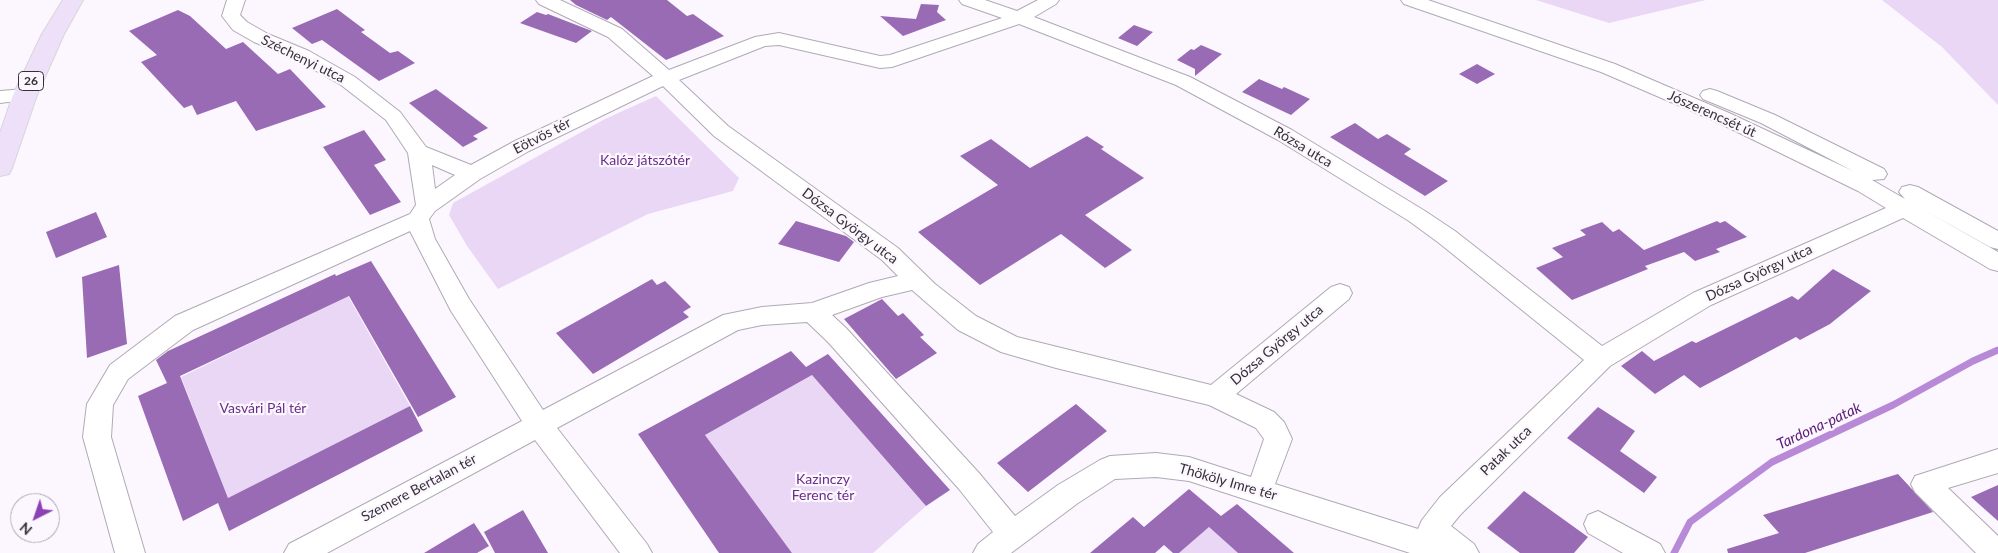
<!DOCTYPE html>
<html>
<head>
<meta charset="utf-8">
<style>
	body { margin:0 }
	#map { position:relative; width:1998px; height:553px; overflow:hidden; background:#fcf7ff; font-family:Lato,sans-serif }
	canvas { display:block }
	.north { position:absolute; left:10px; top:493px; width:50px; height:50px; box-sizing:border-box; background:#fcf7ff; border:1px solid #aca8af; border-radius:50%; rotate:221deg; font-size:14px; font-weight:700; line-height:20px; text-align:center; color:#343136 }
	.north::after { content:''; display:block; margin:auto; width:18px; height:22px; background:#8c42b4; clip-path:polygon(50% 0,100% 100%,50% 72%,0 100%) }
</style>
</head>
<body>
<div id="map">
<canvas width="1998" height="553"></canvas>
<div class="north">N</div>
</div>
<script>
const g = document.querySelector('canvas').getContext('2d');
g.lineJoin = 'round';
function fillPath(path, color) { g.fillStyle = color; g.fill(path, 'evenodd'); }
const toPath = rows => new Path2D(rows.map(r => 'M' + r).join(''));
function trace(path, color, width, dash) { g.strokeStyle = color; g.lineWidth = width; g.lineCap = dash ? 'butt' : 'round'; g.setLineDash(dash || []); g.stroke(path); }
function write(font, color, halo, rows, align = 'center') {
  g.font = font + ' Lato,sans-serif'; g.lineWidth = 4.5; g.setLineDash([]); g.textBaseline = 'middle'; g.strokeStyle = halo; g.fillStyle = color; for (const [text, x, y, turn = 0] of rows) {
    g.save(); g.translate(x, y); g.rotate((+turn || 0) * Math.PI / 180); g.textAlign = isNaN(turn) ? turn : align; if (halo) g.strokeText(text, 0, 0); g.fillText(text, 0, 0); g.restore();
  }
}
fillPath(toPath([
	[1536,0,1706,0,1609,23],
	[1882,0,1998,0,1998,105,1942,47],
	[656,96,739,178,733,191,648,214,498,289,467,246,449,215,453,203,605,119],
	[348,296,410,406,228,498,181,377],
	[812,375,926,506,873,553,792,553,705,435],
	[1209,527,1238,553,1179,553]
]), '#e9d7f5');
trace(toPath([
	[1674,553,1690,522,1772,462,1893,405,1973,361,1998,350]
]), '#b889d6', 7);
fillPath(toPath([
	[570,0,667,0,687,16,693,14,724,36,666,60,611,17,607,20,576,5],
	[921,4,939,5,937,12,946,20,903,36,880,16,916,19],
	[337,9,365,30,361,32,390,53,398,51,415,63,379,81,322,40,312,44,292,28],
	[178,10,190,16,226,49,243,42,278,74,290,69,326,107,256,131,236,101,197,115,192,105,184,108,141,62,157,55,129,31],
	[537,12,546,15,548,14,592,31,576,43,520,23],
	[1134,25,1153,32,1137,46,1118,38],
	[1201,45,1222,54,1195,76,1195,69,1177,60,1191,49,1194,50],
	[1477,64,1495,74,1477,84,1459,74],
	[1259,79,1282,89,1284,87,1310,99,1291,115,1242,92],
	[436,89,488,128,473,136,478,139,463,147,409,103],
	[1355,123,1378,139,1387,134,1411,149,1404,154,1448,181,1425,196,1330,137],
	[364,130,386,160,374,165,401,202,370,215,323,147],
	[1087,136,1104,147,1101,149,1144,178,1085,215,1132,250,1105,268,1061,234,980,285,918,232,998,185,960,156,991,139,1030,168],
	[96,212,107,237,56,258,46,232],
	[796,221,846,236,854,242,839,262,778,244],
	[1717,221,1720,223,1725,221,1747,237,1716,249,1720,252,1695,261,1684,252,1645,266,1648,269,1572,300,1536,268,1563,257,1552,248,1586,235,1580,230,1602,222,1613,232,1619,229,1644,250],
	[371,261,456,397,418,417,349,296,180,376,228,498,410,406,423,431,229,531,218,503,183,521,138,396,167,383,156,360,168,351,335,274,336,276],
	[119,265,127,344,87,358,82,277],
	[1833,269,1871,291,1830,324,1800,340,1796,337,1700,388,1684,375,1655,394,1621,366,1642,351,1654,361,1692,341,1696,343,1792,296,1798,300],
	[652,279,657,285,665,281,691,307,683,312,689,317,593,374,556,333],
	[882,299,898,316,903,313,924,335,920,337,937,353,896,379,844,319],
	[791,351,806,367,828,354,950,490,926,506,812,375,705,435,792,553,719,553,638,434],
	[1076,404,1107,431,1028,492,997,463],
	[1598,407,1635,431,1620,451,1657,477,1644,493,1567,438],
	[1898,474,1933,512,1805,553,1728,553,1727,549,1779,533,1763,515],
	[1998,485,1998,521,1971,497],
	[1189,489,1221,516,1237,504,1294,553,1238,553,1209,527,1179,553,1173,553,1164,545,1155,553,1090,553,1133,517,1144,527],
	[1524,491,1588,537,1574,553,1520,553,1487,528],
	[523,510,548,553,495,553,484,532],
	[474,523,489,546,477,553,424,553]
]), '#996bb5');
const minor = toPath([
	[227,0,245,0,240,15,247,22,268,34,309,51,355,77,400,112,426,147,471,165,515,141,653,76,608,37,539,4,536,0,560,0,622,29,669,70,755,37,779,33,880,56,890,55,1002,18,962,4,959,0,985,0,1017,11,1038,0,1059,0,1056,4,1034,17,1190,77,1292,130,1425,211,1455,231,1602,346,1693,293,1886,208,1858,191,1715,121,1601,72,1404,4,1401,0,1428,0,1615,64,1729,113,1853,171,1761,123,1703,99,1700,95,1703,91,1710,89,1717,91,1775,115,1884,169,1887,174,1884,179,1872,180,1905,199,1899,192,1902,187,1910,185,1918,187,1998,231,1998,249,1990,247,1922,209,1998,252,1998,271,1990,269,1903,218,1711,305,1610,366,1460,515,1451,526,1474,544,1479,553,1410,553,1189,481,1156,477,1115,479,1078,503,1011,553,973,553,978,544,993,532,959,489,828,342,807,322,762,325,738,330,557,428,647,544,652,553,620,553,535,440,327,553,284,553,289,544,522,421,451,311,410,231,193,330,128,379,113,405,111,437,145,553,115,553,83,437,87,404,110,365,175,316,410,214,416,205,408,153,386,120,341,85,295,59,254,42,233,30,222,16,227,0],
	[1019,24,1176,85,1278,140,1409,221,1439,243,1584,360,1440,497,1422,520,1418,529,1275,484,1292,439,1284,422,1274,412,1236,394,1349,299,1352,293,1349,287,1340,284,1331,287,1211,385,1017,337,976,316,935,284,898,248,728,126,679,80,765,46,779,45,880,68,892,67,1019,24],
	[663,86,714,136,882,260,898,276,869,283,812,303,762,307,723,315,543,410,469,299,435,239,429,219,435,211,480,179,529,151,663,86],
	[432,165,455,175,435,189,432,165],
	[912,290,958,330,1001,352,1056,368,1209,405,1256,428,1264,439,1251,477,1189,457,1156,453,1110,456,1100,460,1058,485,1015,516,979,473,846,328,832,315,882,297,912,290],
	[25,89,32,91,35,95,32,99,0,103,0,91,25,89],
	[1998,449,1998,473,1948,488,1998,536,1998,553,1976,553,1915,492,1911,484,1915,476,1998,449],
	[1598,511,1660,544,1665,553,1623,553,1588,533,1584,524,1588,515,1598,511]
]);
const major = toPath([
	[63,0,83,0,64,34,37,95,12,168,9,174,0,176,0,133,13,95,42,34,63,0]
]);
trace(minor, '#b0a9b5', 2);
trace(major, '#d6d6d7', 2);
fillPath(minor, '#fff');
fillPath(major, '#efe0fa');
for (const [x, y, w] of [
	[31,81,25]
]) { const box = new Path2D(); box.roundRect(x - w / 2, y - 9.5, w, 19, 4); g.fillStyle = '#fcf7ff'; g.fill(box); trace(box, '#343136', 1); }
write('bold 12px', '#343136', null, [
	["26",31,81]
]);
write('14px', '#343136', '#fcf7ff', [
	["Széchenyi utca",303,59,26],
	["Jószerencsét út",1712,114,24],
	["Eötvös tér",542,136,-27],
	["Rózsa utca",1303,147,31],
	["Dózsa György utca",850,226,37],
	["Dózsa György utca",1759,273,-25],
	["Dózsa György utca",1277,345,-40],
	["Patak utca",1506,451,-44],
	["Thököly Imre tér",1228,482,16],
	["Szemere Bertalan tér",419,488,-28]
]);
write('14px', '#692e89', '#fcf7ff', [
	["Kalóz játszótér",645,160],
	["Vasvári Pál tér",263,408],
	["Kazinczy",823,479],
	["Ferenc tér",823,495]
]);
write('italic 15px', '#5a1d78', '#fcf7ff', [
	["Tardona-patak",1819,426,-25]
]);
</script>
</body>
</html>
